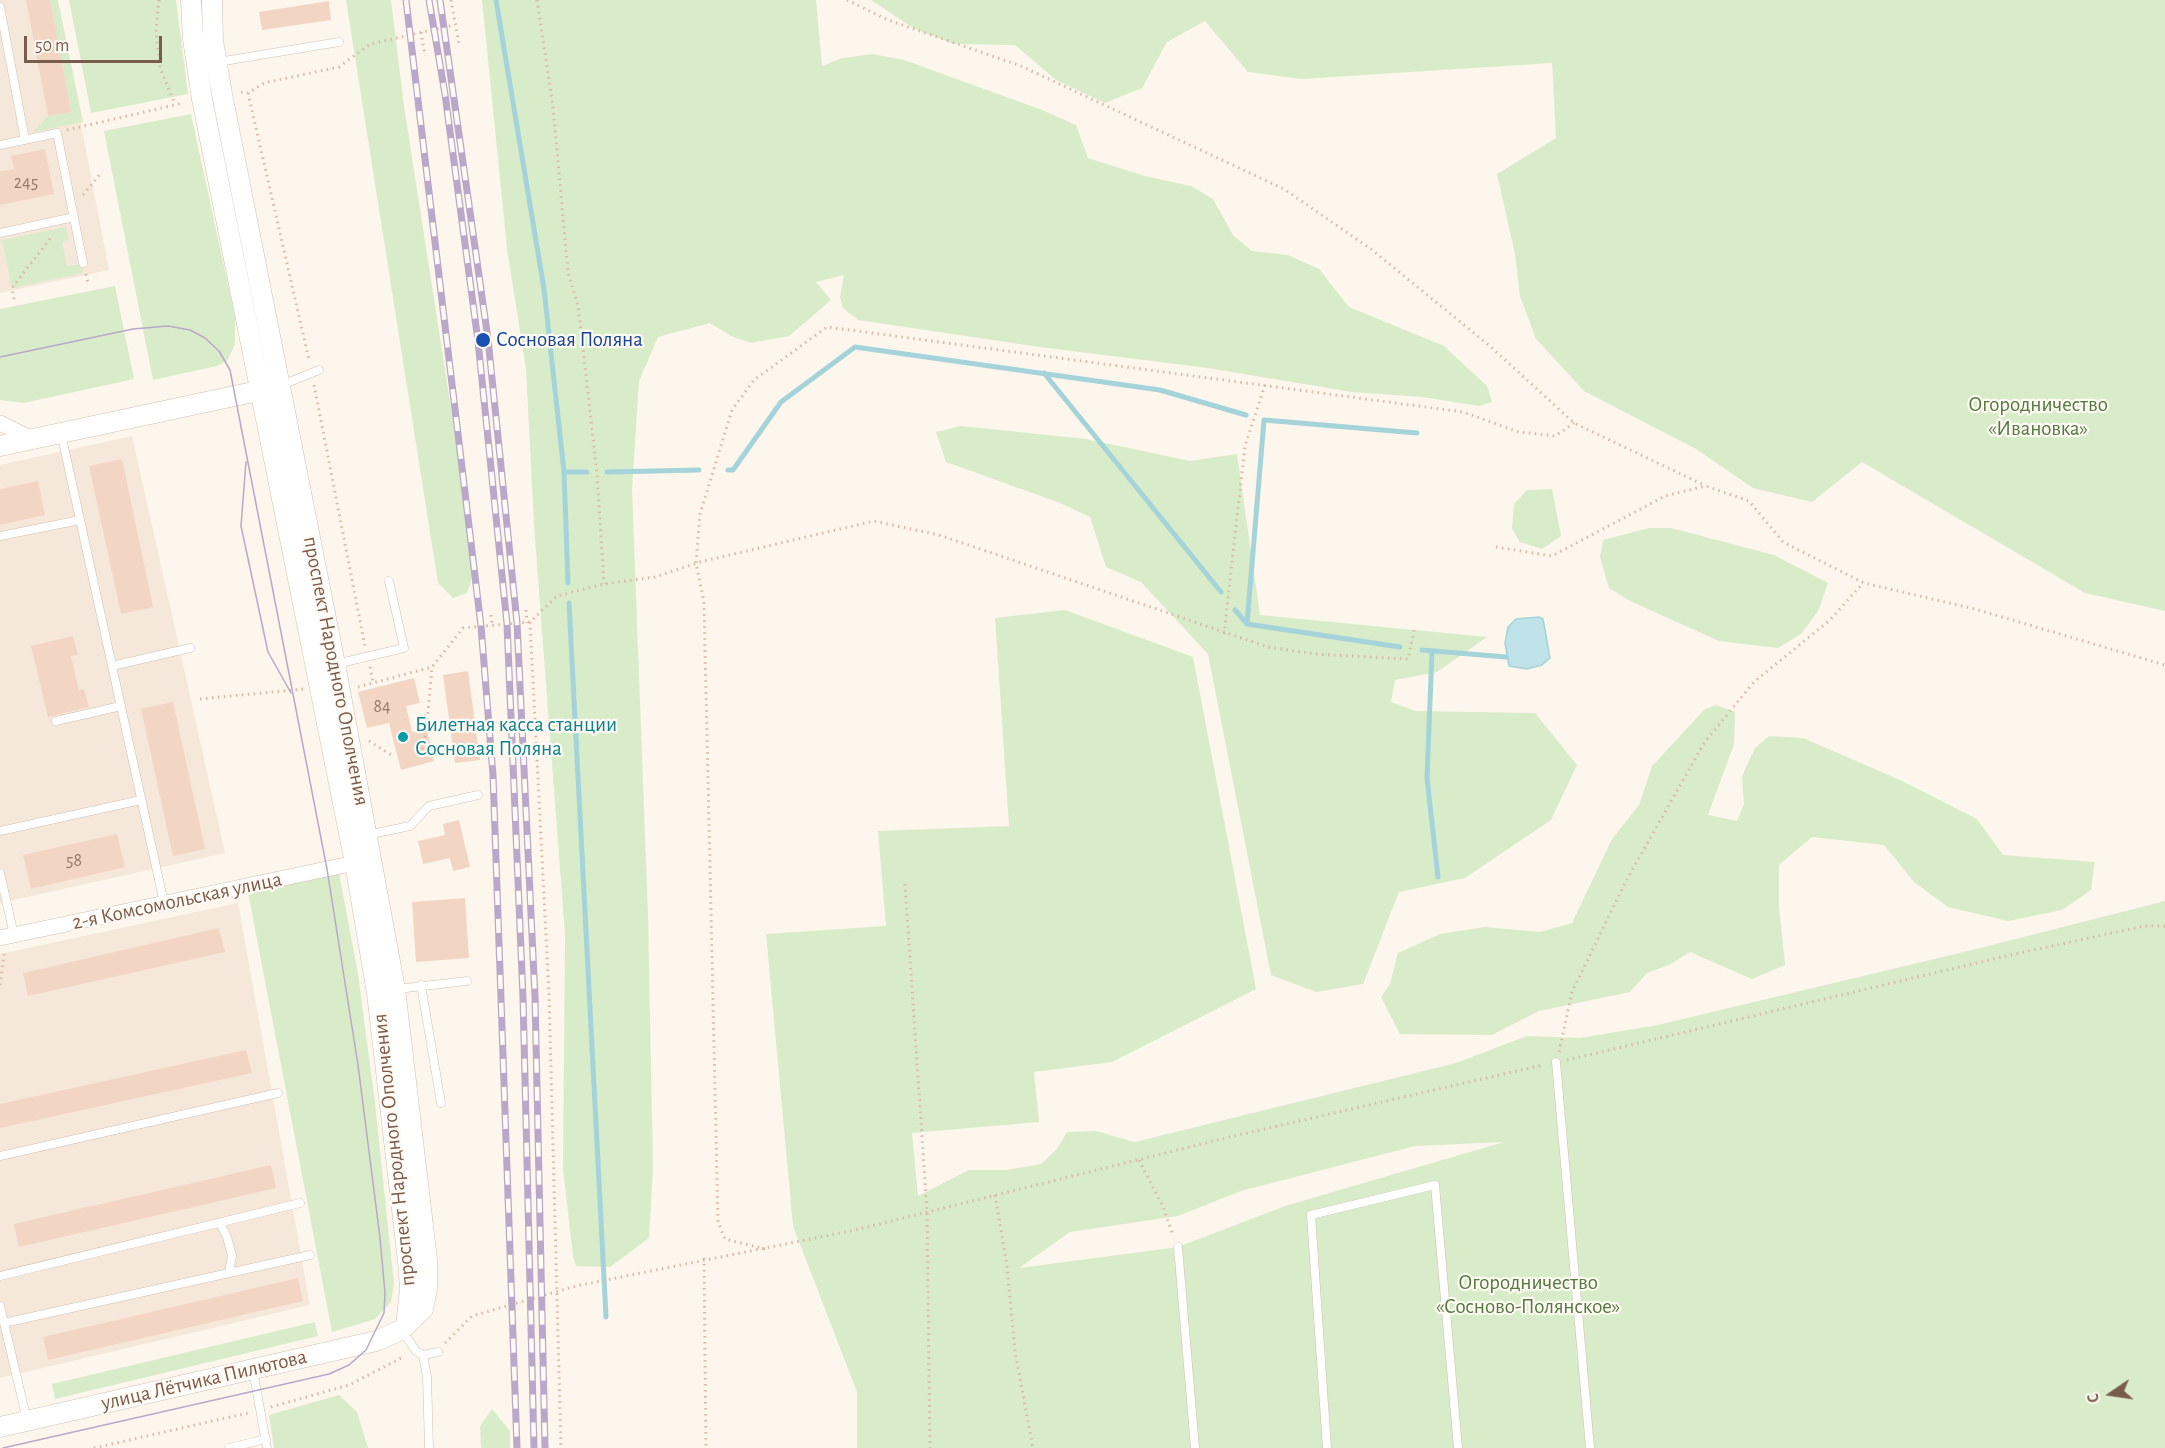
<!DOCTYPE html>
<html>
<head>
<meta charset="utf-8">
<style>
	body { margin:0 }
	#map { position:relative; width:2165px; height:1448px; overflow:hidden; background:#fdf6ec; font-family:"Alegreya Sans",sans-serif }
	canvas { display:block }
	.north { position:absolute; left:2081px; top:1364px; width:60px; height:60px; -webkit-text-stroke:4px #fffaf3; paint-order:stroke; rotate:257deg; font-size:16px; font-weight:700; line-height:24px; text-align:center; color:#7a5c4d }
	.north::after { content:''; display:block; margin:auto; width:21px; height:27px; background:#7a5c4d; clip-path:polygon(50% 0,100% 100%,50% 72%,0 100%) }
	.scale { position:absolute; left:24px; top:36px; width:138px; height:27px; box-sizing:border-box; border:3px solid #7a5c4d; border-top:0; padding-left:8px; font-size:18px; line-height:21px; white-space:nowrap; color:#7a5c4d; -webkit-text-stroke:4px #fffaf3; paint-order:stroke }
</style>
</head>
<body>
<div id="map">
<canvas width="2165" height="1448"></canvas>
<div class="north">С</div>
<div class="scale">50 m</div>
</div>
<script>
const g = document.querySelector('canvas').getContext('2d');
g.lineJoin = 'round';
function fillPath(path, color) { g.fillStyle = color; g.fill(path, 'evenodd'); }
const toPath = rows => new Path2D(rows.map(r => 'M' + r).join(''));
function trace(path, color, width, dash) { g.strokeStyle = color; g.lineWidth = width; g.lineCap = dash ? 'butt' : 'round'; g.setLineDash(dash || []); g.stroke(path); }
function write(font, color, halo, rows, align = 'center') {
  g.font = font + ' "Alegreya Sans",sans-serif'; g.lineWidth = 4.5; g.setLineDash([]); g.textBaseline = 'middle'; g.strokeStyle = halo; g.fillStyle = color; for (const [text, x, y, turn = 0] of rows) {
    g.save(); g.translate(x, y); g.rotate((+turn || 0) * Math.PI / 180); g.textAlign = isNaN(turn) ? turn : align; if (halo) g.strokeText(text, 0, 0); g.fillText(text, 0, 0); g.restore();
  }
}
fillPath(toPath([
	[0,0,57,0,109,270,0,293],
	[132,436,225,853,0,903,0,465],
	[238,903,310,1305,0,1378,0,954]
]), '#f5e8da');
fillPath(toPath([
	[50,0,58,0,83,122,33,132,48,116,71,112],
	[69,0,176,0,188,94,91,113],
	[346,0,391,0,404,106,473,550,475,569,467,593,453,598,438,583],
	[482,0,816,0,822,66,842,58,873,54,904,60,1042,110,1076,125,1088,158,1145,176,1191,186,1213,199,1233,235,1252,251,1288,255,1319,269,1349,307,1444,346,1487,386,1492,402,1479,406,1422,397,1352,392,1208,368,1040,347,858,320,843,308,840,297,844,275,816,282,831,300,789,336,751,343,731,336,710,323,658,337,639,381,632,489,648,915,653,1168,649,1238,610,1267,576,1266,573,1256,563,1168,565,935,534,525,526,369,507,249],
	[871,0,2165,0,2165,611,2085,593,1862,462,1812,502,1753,488,1696,449,1584,391,1536,339,1520,296,1515,254,1497,174,1556,138,1552,63,1301,79,1248,72,1205,21,1167,42,1142,88,1105,103,1056,80,1015,45,954,44,915,29],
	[191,114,235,317,235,344,228,360,217,366,153,380,104,131],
	[66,227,69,240,62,242,67,266,81,264,83,273,12,288,2,240],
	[115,286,134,379,24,403,0,400,0,309],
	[961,426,1086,439,1190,461,1237,454,1260,615,1487,637,1437,672,1395,680,1391,702,1416,711,1535,713,1577,765,1551,820,1465,878,1399,892,1363,984,1316,992,1271,975,1208,654,1141,582,1106,567,1090,517,1060,503,946,462,936,432],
	[1552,489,1561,536,1542,549,1520,542,1512,529,1514,504,1527,490],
	[1649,528,1671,528,1774,555,1828,583,1818,611,1801,634,1778,648,1719,641,1630,601,1609,588,1600,557,1603,540],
	[1065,610,1193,657,1256,989,1112,1062,1034,1072,1039,1122,912,1133,918,1196,969,1170,1006,1170,1041,1164,1057,1149,1067,1132,1096,1131,1135,1142,1456,1063,1527,1036,1580,1038,1658,1025,1976,949,2165,901,2165,1448,857,1448,857,1392,793,1226,766,934,886,926,878,831,1009,826,995,618],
	[1504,1142,1285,1206,1178,1247,1019,1268,1070,1232,1178,1216,1241,1191,1415,1146],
	[1716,705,1735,712,1734,744,1708,815,1737,821,1744,804,1742,776,1755,748,1769,736,1803,738,1900,780,1977,819,2003,855,2095,862,2091,890,2062,910,2008,921,1948,907,1914,882,1884,845,1812,837,1779,865,1779,906,1785,965,1752,979,1690,952,1669,965,1647,973,1630,992,1539,1011,1492,1035,1400,1034,1381,997,1390,984,1398,953,1440,934,1485,927,1540,932,1572,923,1612,839,1639,805,1652,766,1705,709],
	[339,873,358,974,375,1103,394,1284,391,1302,375,1319,332,1332,248,892],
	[315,1322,318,1336,55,1399,52,1384],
	[339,1395,357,1412,368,1448,274,1448,269,1415],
	[492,1409,510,1431,510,1448,481,1448,480,1426]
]), '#d8ecc9');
const water = toPath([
	[1539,617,1543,619,1550,658,1542,665,1527,669,1509,666,1505,643,1508,627,1516,619,1539,617]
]);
fillPath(water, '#bfe3e8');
trace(water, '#a5d3da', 1.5);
trace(toPath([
	[496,0,544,289,564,472,568,583],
	[1044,373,1221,592],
	[728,470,733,470,781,402,855,347,1160,390,1246,415],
	[564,472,587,472],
	[607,472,699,470],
	[569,603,606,1317],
	[1235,610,1247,624,1400,647],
	[1247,624,1264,420,1417,433],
	[1422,650,1506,657],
	[1432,652,1427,778,1438,877]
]), '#a5d3da', 5);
fillPath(toPath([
	[26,0,50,0,71,112,48,116],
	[329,1,331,20,262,30,259,12],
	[45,149,54,194,0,205,0,171,14,169,11,156],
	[122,459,153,607,121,614,89,466],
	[38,481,45,515,0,525,0,489],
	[73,636,78,655,71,656,79,690,84,689,89,707,48,717,31,646],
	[468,671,480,760,455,763,443,675],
	[414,678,420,703,406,706,412,732,427,730,434,761,401,770,389,723,367,728,358,692],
	[173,702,205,849,173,856,141,709],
	[459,820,470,867,453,871,450,858,423,864,418,841,445,835,443,824],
	[117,834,125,867,31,889,23,855],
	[465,898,469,958,416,962,412,902],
	[219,928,225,952,28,996,23,973],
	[246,1050,252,1073,0,1128,0,1104],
	[271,1165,276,1188,19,1247,14,1224],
	[298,1278,303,1301,48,1360,43,1337]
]), '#f3d5c3');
const service = toPath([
	[0,7,25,140],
	[218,62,339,42],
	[0,145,57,133,83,263],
	[0,233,74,217],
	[282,385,319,370],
	[61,433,164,903],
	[0,536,80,520],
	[336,664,404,648,389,581],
	[112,666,190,648],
	[56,721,121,706],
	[0,831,141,800],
	[367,835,410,826,429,806,478,795],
	[0,873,14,935],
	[421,985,441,1103],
	[397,989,467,981],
	[1556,1062,1590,1448],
	[0,1156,278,1093],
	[220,1223,227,1237,232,1256,229,1273],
	[1178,1247,1195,1448],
	[0,1276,300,1203],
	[0,1306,27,1420],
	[4,1323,310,1255],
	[402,1331,416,1351,423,1355,438,1352],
	[423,1355,427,1377,429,1448],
	[253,1370,267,1448],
	[229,1448,266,1439],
	[1327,1448,1311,1215,1435,1185,1458,1448]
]);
const minor = toPath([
	[0,423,32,439],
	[0,938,355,863]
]);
const tertiary = toPath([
	[191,0,193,39,202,99,355,863,377,993,408,1261,410,1289,406,1326],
	[0,446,272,388],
	[0,1427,376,1341,401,1330,423,1309,427,1289,427,1260,395,989,335,664,222,94,213,41,212,0]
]);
trace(service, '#d1beb0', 9);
trace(minor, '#d1beb0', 16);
trace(tertiary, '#d1beb0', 21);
trace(toPath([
	[159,0,156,31,160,68,175,104],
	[451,0,459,44],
	[537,0,553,107,568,272,578,306,587,383,597,474,604,584],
	[847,0,888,20,1021,66,1284,189,1371,249,1491,347,1574,423,1706,486],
	[421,32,425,56],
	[241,92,248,93,264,83,339,67,370,44,454,25],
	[248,93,309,360],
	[67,130,183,103],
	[83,195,101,173],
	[86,274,88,283],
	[14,299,12,288,52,236],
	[314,385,365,646],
	[1496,547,1552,556,1665,496,1706,486,1749,501,1783,542,1864,583,1975,609,2165,665],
	[526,610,527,623],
	[491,615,492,625],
	[530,622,549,994,561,1448],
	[1224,634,1245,446,1265,385],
	[370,667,373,683],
	[358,687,432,667,463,628,530,622,557,596,604,584,655,577,700,562,874,521,939,535,1268,647,1315,654,1408,659,1414,630],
	[200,699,303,689],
	[369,741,393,756],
	[422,749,426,734,432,667],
	[905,884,927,1211,930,1448],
	[0,985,4,954],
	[1559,1052,1572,992,1626,881,1704,743,1754,682,1830,620,1863,583],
	[1567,1060,2006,956,2144,926,2165,926],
	[1139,1160,1163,1207,1173,1235],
	[995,1195,1007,1266,1015,1352,1033,1448],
	[765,1249,725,1239,718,1222,704,602,696,563,700,514,732,410,754,380,827,327,1463,412,1519,432,1555,436,1574,423],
	[704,1258,706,1448],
	[445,1343,472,1316,576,1286,855,1230,1234,1136,1543,1065],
	[271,1407,349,1385,405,1356],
	[94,1448,248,1413]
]), '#d9b8a5', 3, [1.5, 4.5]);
trace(service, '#fff', 8);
trace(minor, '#fff', 15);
trace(tertiary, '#fff', 20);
trace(toPath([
	[0,357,133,329,168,326,190,330,205,338,219,351,230,370,327,869,358,1065,380,1238,385,1293,384,1313,366,1350,349,1365,329,1374,3,1448],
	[246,462,241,526,268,652,291,693]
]), '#b9a8c9', 1.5);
const rail = toPath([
	[406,0,481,626,493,775,517,1448],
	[429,0,445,94,478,341,507,624,523,997,534,1448],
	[440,0,488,339,517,623,535,997,545,1448]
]);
trace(rail, '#b9a8c9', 7);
trace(rail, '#fffaf3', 4.5, [14]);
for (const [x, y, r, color] of [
	[483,340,8,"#1a4fb4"],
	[403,737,6,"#0f9aa8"]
]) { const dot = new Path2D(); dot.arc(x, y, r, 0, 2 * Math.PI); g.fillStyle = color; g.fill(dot); trace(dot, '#fffaf3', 2); }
write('18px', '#987a6a', null, [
	["245",26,183],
	["84",382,707],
	["58",74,861]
]);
write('21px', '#164399', '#fffaf3', [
	["Сосновая Поляна",496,340]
], 'left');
write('21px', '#537a41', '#fffaf3', [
	["Огородничество",2038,405],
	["«Ивановка»",2038,429],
	["Огородничество",1528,1283],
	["«Сосново-Полянское»",1528,1307]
]);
write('21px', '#7a5c4d', '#fffaf3', [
	["проспект Народного Ополчения",336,671,79],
	["2-я Комсомольская улица",177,901,-12],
	["проспект Народного Ополчения",394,1150,-96],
	["улица Лётчика Пилютова",204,1380,-13]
]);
write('21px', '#0d838f', '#fffaf3', [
	["Билетная касса станции",415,725],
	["Сосновая Поляна",415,749]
], 'left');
</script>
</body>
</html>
